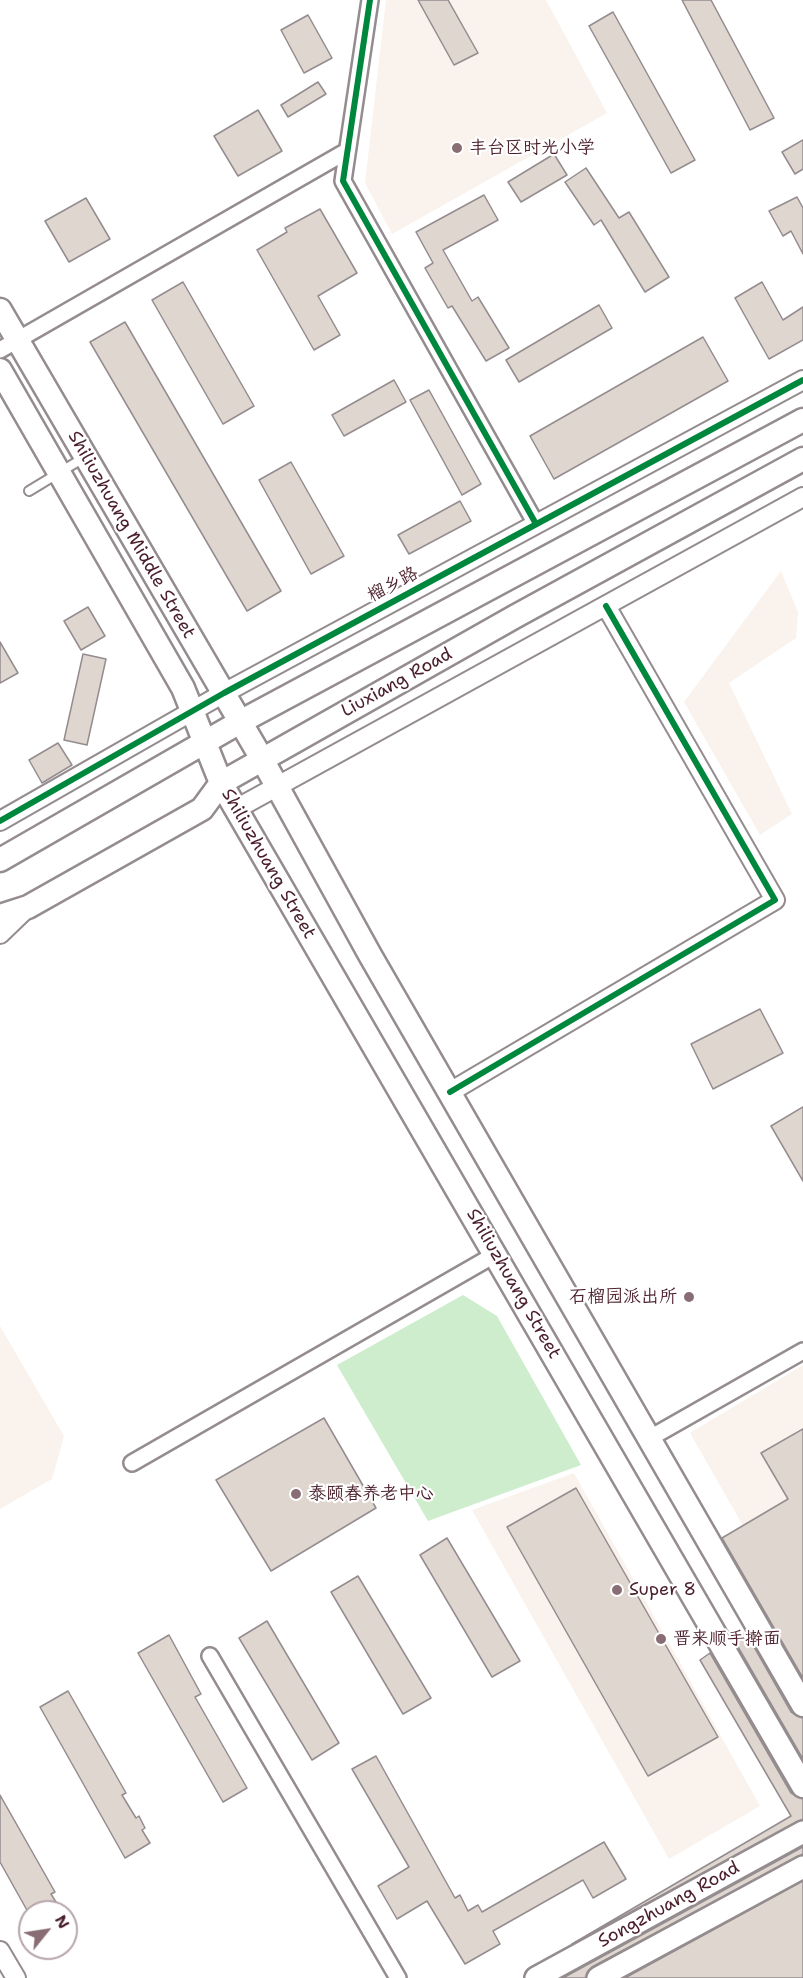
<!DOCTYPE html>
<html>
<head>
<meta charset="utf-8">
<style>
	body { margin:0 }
	#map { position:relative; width:803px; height:1978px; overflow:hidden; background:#fff; font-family:"Shantell Sans",sans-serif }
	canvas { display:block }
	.north { position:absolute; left:18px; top:1900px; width:60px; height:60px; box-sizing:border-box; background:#fff; border:2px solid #b7a5aa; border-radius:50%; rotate:60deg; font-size:16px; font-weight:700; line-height:24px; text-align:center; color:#4a1f2b }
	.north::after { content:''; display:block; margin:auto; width:21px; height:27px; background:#896d75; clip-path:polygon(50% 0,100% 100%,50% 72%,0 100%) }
</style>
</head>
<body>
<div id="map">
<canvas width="803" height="1978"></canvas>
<div class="north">N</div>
</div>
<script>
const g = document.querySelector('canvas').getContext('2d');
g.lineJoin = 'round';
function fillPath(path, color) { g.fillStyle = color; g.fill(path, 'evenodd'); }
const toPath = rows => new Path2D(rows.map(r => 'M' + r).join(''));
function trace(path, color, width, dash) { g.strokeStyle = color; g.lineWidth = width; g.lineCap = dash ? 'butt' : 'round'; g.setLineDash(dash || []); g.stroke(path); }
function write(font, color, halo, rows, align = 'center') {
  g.font = font + ' "Shantell Sans","LXGW WenKai TC",sans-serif'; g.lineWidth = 4.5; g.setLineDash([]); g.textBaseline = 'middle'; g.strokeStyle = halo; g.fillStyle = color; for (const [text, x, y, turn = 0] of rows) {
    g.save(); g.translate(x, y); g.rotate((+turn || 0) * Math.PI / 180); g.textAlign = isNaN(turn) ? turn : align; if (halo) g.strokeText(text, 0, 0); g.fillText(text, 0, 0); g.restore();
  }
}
fillPath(toPath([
	[386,0,546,0,607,113,392,234,365,183],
	[781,571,798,612,796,638,729,683,792,814,760,835,684,702],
	[0,1326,64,1436,52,1479,0,1509],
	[803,1365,803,1631,690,1433],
	[574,1473,760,1806,669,1859,472,1510]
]), '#faf2ec');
fillPath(toPath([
	[463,1295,497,1316,581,1465,428,1521,337,1365]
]), '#ceedcd');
const building = toPath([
	[418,0,448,0,478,53,454,65,418,0],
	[682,0,711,0,774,118,750,130,682,0],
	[613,12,695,160,671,173,589,26,613,12],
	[308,15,332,58,304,73,281,30,308,15],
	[318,82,326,94,288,117,281,105,318,82],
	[258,110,282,151,238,176,214,136,258,110],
	[803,140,803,169,795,174,782,152,803,140],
	[554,154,567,175,521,202,508,182,554,154],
	[586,168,619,218,629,212,669,277,645,292,601,220,594,225,565,182,586,168],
	[484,195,498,220,443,250,472,301,478,297,509,348,486,361,452,306,448,308,425,268,433,263,416,232,484,195],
	[797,197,803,208,803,254,791,231,783,236,769,211,797,197],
	[86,198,110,239,69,262,45,221,86,198],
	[320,209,357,273,318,296,340,335,314,350,257,250,287,232,285,228,320,209],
	[183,282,254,406,223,424,152,300,183,282],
	[762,282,783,320,803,307,803,340,769,359,735,298,762,282],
	[599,305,612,328,519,382,506,360,599,305],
	[125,322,281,591,247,611,90,342,125,322],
	[703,337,728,381,554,479,530,436,703,337],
	[394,380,406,402,344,436,332,415,394,380],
	[429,390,481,484,462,495,410,400,429,390],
	[291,462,344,556,311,574,259,480,291,462],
	[460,501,471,521,409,554,398,535,460,501],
	[88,607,105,636,81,650,64,621,88,607],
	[0,642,18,673,0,683,0,642],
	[83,654,106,659,87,745,64,740,83,654],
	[58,743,72,765,42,783,29,760,58,743],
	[760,1009,783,1053,713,1089,691,1044,760,1009],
	[803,1107,803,1181,771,1126,803,1107],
	[324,1418,376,1508,271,1571,216,1480,324,1418],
	[803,1429,803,1678,722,1538,788,1499,761,1453,803,1429],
	[576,1488,718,1737,648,1776,507,1527,576,1488],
	[447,1538,520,1661,492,1677,420,1555,447,1538],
	[358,1576,431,1698,403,1714,331,1592,358,1576],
	[267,1621,339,1743,312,1760,239,1638,267,1621],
	[746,1633,791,1712,803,1718,803,1759,734,1640,746,1633],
	[169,1635,201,1694,195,1697,247,1788,223,1802,138,1653,169,1635],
	[710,1653,791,1793,803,1799,803,1819,572,1944,791,1816,700,1660,710,1653],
	[68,1691,126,1793,122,1795,136,1818,139,1816,145,1828,142,1830,150,1843,125,1858,40,1707,68,1691],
	[376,1756,455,1898,460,1895,468,1911,478,1905,482,1912,604,1842,626,1879,593,1898,583,1880,493,1931,500,1944,465,1964,427,1901,397,1919,378,1886,409,1867,352,1769,376,1756],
	[0,1795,55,1892,51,1894,59,1907,50,1912,28,1912,0,1862,0,1795],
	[803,1847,803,1854,592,1967,585,1978,563,1978,803,1847],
	[803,1881,803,1978,625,1978,803,1881]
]);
fillPath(building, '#dfd6d0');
trace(building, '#948c8e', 1.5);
const service = toPath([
	[29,491,85,457]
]);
const minor = toPath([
	[370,0,343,181,536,524],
	[0,350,347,151],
	[650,1438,803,1351],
	[132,1463,496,1254],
	[210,1656,398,1978]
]);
const tertiary = toPath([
	[236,809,803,497],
	[0,821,224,693,803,380],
	[0,934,27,908],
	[450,1092,775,900,606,606],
	[0,1951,16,1978]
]);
const secondary = toPath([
	[536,1978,803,1832],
	[598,1978,803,1867]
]);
const primary = toPath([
	[0,310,262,759,370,955,803,1705],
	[0,370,183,688,221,783,803,1786],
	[0,860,240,722,803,420],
	[0,916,28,907,202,809,221,783,516,616,803,459]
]);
trace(service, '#948c8e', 12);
trace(minor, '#948c8e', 20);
trace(tertiary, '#948c8e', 22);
trace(secondary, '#948c8e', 26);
trace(primary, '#948c8e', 27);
trace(service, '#fff', 8);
trace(minor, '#fff', 15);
trace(tertiary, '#fff', 18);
trace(secondary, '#fff', 21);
trace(primary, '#fff', 22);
trace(toPath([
	[370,0,343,181,536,524],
	[0,821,224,693,803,380],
	[450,1092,775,900,606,606]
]), '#00873e', 6);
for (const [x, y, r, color] of [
	[457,148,6,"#896d75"],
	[689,1297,6,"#896d75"],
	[296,1494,6,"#896d75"],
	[617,1590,6,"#896d75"],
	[661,1639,6,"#896d75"]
]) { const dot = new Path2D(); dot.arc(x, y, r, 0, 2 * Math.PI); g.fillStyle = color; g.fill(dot); trace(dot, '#fff', 2); }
write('18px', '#4a1f2b', '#fff', [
	["丰台区时光小学",469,148],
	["石榴园派出所",677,1297,"right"],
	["泰颐春养老中心",308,1494],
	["Super 8",629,1590],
	["晋来顺手擀面",673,1639]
], 'left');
write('18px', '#4a1f2b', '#fff', [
	["Shiliuzhuang Middle Street",131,535,60],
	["榴乡路",393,585,-28],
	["Liuxiang Road",397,683,-29],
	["Shiliuzhuang Street",268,864,60],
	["Shiliuzhuang Street",513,1284,60],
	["Songzhuang Road",669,1905,-29]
]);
</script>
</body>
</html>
